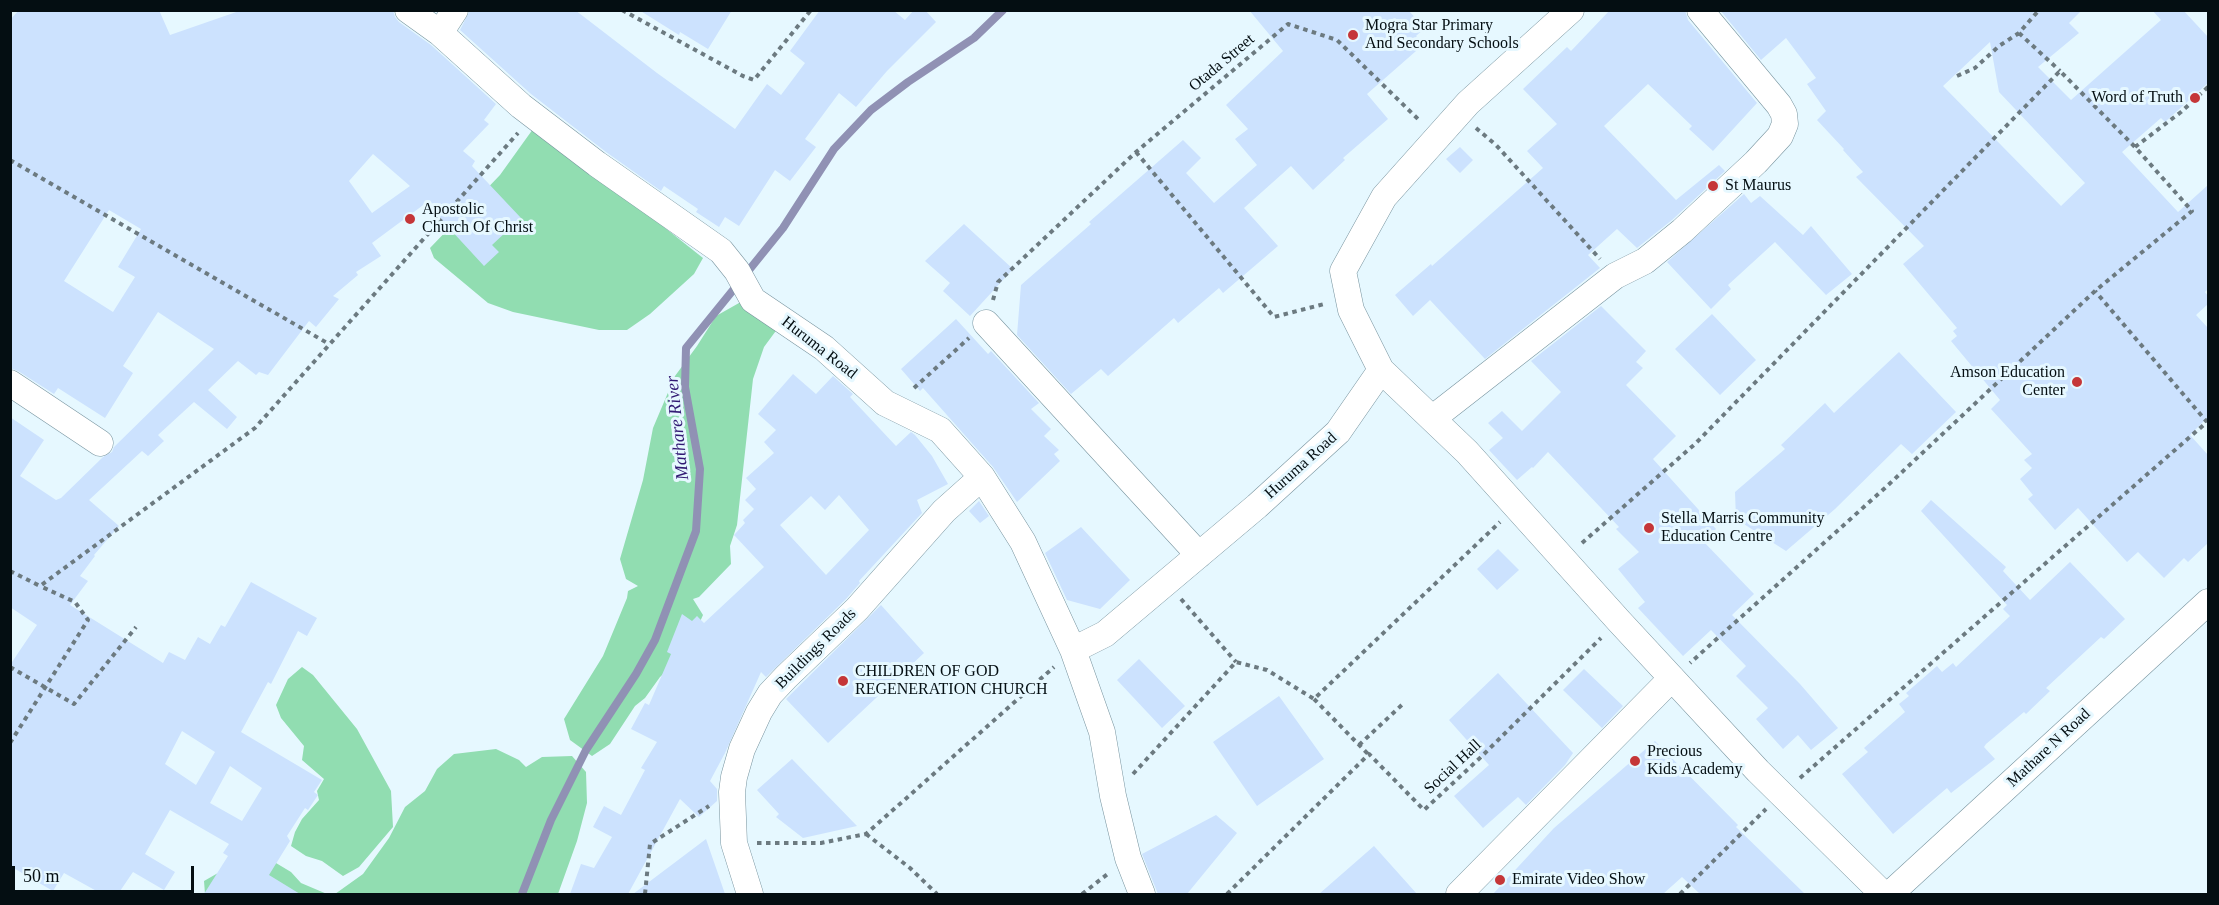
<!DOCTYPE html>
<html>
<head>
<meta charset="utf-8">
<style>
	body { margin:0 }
	#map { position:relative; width:2219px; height:905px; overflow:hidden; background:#e6f8ff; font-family:"Times New Roman",serif }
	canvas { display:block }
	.frame { position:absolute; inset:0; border:12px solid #040e12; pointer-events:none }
	.scale { position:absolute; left:12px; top:866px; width:182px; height:27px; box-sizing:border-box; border:3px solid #040e12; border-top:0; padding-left:8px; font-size:18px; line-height:21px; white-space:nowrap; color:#040e12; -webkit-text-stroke:4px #e6f8ff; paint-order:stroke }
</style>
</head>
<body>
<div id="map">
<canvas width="2219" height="905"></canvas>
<div class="frame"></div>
<div class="scale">50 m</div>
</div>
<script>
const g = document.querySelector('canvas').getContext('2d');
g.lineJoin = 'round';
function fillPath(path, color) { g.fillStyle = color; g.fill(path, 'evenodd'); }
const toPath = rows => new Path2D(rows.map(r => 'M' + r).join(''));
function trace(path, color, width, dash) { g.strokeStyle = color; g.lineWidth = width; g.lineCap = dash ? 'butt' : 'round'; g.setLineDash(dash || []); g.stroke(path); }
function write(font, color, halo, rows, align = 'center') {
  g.font = font + ' "Times New Roman",serif'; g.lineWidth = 6; g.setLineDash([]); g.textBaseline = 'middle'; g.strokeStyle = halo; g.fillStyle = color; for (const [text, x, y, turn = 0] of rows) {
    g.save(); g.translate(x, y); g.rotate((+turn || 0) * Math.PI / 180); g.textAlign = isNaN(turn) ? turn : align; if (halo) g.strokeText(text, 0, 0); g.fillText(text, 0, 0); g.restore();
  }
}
fillPath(toPath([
	[533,129,582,162,703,258,694,274,650,314,627,330,599,330,513,312,488,303,434,258,430,248,500,175],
	[768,298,778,328,764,347,753,379,737,525,730,546,731,564,699,597,693,599,703,615,695,633,670,668,660,677,645,698,635,706,610,744,592,756,570,740,564,719,603,656,627,598,628,591,638,586,626,579,620,559,643,480,653,428,675,376,697,346,716,316,739,303],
	[302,667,313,675,357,729,391,791,393,827,359,867,343,876,322,861,306,856,291,846,295,832,302,819,319,800,317,791,324,779,302,760,304,746,281,718,276,705,288,679],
	[496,749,519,760,526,767,542,757,572,756,586,772,587,803,577,841,558,894,335,894,363,874,389,838,405,807,425,791,437,769,454,754],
	[271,860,291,872,301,883,327,894,205,894,204,881,232,865]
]), '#91ddb1');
trace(toPath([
	[745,275,783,228,834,149,871,110,908,82,974,38,1003,10],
	[522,894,551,820,586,750,636,674,655,640,696,531,700,469,685,387,686,348,738,284]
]), '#9091b4', 8);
fillPath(toPath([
	[19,10,159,10,170,35,242,10,393,10,395,17,399,22,431,45,496,104,484,120,489,124,463,151,475,161,472,166,521,218,492,245,499,252,484,266,426,203,372,243,381,256,356,272,358,275,333,296,339,299,316,327,309,321,268,375,259,372,256,375,238,361,208,390,237,417,227,429,194,402,158,435,164,441,148,456,142,451,89,500,119,526,94,555,95,556,80,576,88,581,70,605,163,663,169,652,185,660,198,637,210,644,221,625,225,627,251,582,317,618,307,636,298,631,271,684,268,682,241,732,322,780,314,792,318,795,308,810,305,808,287,836,290,841,269,875,300,894,204,894,228,856,223,853,229,844,170,810,145,854,175,872,164,890,133,872,118,894,102,894,64,873,53,891,10,866,10,665,37,625,10,607,10,417,44,440,20,476,56,500,61,498,103,457,112,452,114,447,214,349,158,312,123,366,133,373,105,418,58,388,54,394,18,371,10,368,10,20],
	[373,154,410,186,372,213,349,181],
	[109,210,141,229,118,267,135,277,113,312,64,281],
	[182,731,215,752,196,785,165,764],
	[230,766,262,788,242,821,210,803],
	[470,10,575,10,657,73,735,129,767,84,781,95,805,63,790,51,820,10,893,10,905,20,914,10,925,10,936,22,887,71,856,107,839,93,805,139,816,147,790,181,775,170,739,226,725,217,719,227,696,212,698,209,664,186,661,191,606,152,531,94,460,30],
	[639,10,732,10,708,49,680,32,679,35],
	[1249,10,1408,10,1425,28,1416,36,1424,44,1367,94,1388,119,1343,158,1345,160,1313,190,1291,166,1244,208,1278,246,1223,293,1219,288,1178,323,1174,318,1108,376,1101,369,1071,394,1017,335,1021,285,1091,224,1089,222,1183,140,1201,158,1186,173,1214,203,1257,165,1235,139,1248,129,1226,105,1283,51],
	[1610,10,1685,10,1688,20,1757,103,1713,151,1689,129,1692,126,1648,84,1604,126,1676,200,1719,165,1725,171,1672,220,1637,248,1617,229,1588,255,1600,268,1485,359,1430,300,1413,316,1395,295,1431,264,1432,266,1543,168,1527,151,1557,124,1523,89,1567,47,1571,51],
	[1720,10,2082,10,2069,23,2079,33,2038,67,2071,100,2161,20,2152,10,2183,10,2208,37,2208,83,2165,122,2161,118,2122,152,2178,212,2208,185,2208,289,2205,292,2208,296,2208,304,2196,315,2208,328,2208,417,2190,435,2208,455,2208,543,2188,562,2184,558,2164,578,2138,552,2127,562,2078,508,2055,530,2028,499,2033,495,2020,479,2032,468,2024,460,2032,454,1991,409,2000,400,1951,341,1957,336,1953,331,1957,328,1903,264,1924,246,1856,177,1863,172,1843,150,1844,149,1817,120,1826,111,1807,84,1816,78,1786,38,1761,60],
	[1990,42,1999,92,2085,183,2061,206,1943,86],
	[1460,147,1473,160,1460,173,1446,159],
	[1744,194,1751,203,1760,196,1803,235,1811,226,1852,274,1826,295,1775,242,1728,285,1731,289,1711,309,1667,262],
	[964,224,1013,269,970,316,943,291,950,283,925,261],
	[1601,306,1646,351,1636,362,1643,368,1626,385,1676,436,1653,459,1716,529,1703,541,1754,594,1732,615,1800,684,1838,728,1811,750,1798,735,1783,749,1756,719,1768,708,1736,676,1746,666,1711,630,1683,656,1638,608,1645,602,1618,569,1639,552,1616,529,1619,527,1548,452,1533,468,1532,467,1517,480,1489,450,1503,438,1488,423,1502,411,1522,431,1561,392,1531,361],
	[1712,314,1756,360,1720,395,1675,349],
	[956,319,988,354,991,351,1039,403,1031,409,1051,429,1044,436,1059,450,1054,454,1060,461,1017,502,993,467,923,388,920,391,901,369],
	[1899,352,1956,412,1912,454,1901,444,1835,509,1786,551,1736,519,1735,492,1785,449,1781,445,1825,403,1834,413],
	[793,374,816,394,833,376,853,394,850,397,896,446,911,432,915,435,932,456,948,484,917,500,922,513,859,581,860,583,846,599,766,677,761,672,725,753,710,781,717,789,717,801,699,817,680,799,628,894,570,894,581,864,594,868,612,837,593,827,604,806,621,815,645,770,641,768,657,742,631,729,645,703,649,705,671,654,667,652,682,614,692,621,697,616,704,623,764,567,734,535,745,523,743,520,754,509,745,500,756,489,746,478,774,453,764,442,776,430,758,414],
	[839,495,869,530,826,575,780,525,811,496,825,510],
	[1931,500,2006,567,2003,571,2030,600,2070,562,2125,619,2104,639,2101,637,2046,688,2050,691,2026,714,2024,712,1986,744,1984,747,1995,759,1951,793,1947,788,1893,834,1842,774,1868,752,1864,748,1905,712,1899,704,1909,696,1906,693,1937,666,1942,672,1953,663,1956,667,2010,616,2003,609,2007,605,1921,511],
	[979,501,989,516,980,523,969,511],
	[1081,527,1130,580,1100,609,1067,600,1045,553],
	[1498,549,1519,570,1497,590,1477,569],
	[881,605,924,653,828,743,786,699],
	[1139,659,1185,706,1162,728,1117,680],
	[1584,669,1623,706,1602,728,1563,690],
	[1498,673,1573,753,1565,765,1526,805,1518,797,1483,828,1454,796,1489,765,1449,720],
	[1279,696,1324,759,1257,806,1213,742],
	[1655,741,1738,825,1736,827,1805,894,1700,894,1682,877,1663,894,1493,894,1554,828],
	[792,759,857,826,803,838,776,817,779,814,757,790],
	[1216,815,1237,833,1187,894,1158,894,1142,854],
	[706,839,725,894,633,894],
	[1374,846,1417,894,1319,894]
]), '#cce2fe');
const minor = toPath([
	[408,10,440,33,521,106,597,164,721,251,737,271,753,300,824,348,885,403,940,430,982,477,1023,542,1073,650,1102,732,1113,796,1128,858,1142,894],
	[1571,10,1468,103,1384,197,1343,271,1351,310,1381,370,1467,452,1619,621,1758,771,1883,894],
	[440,33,455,10],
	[986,323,1199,555],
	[10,383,100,443],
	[1433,418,1615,276,1645,261,1682,231,1756,162,1780,136,1785,124,1784,114,1779,105,1700,10],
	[1073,650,1105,634,1257,506,1338,432,1381,370],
	[750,894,734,843,732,792,734,777,742,749,759,712,770,694,786,677,857,609,944,511,982,477],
	[1459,894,1672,678],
	[1890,894,2208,602]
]);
trace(minor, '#78949f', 27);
trace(toPath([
	[622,10,743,76,754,80,811,10],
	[2019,33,2060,71],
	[1957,76,1975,68,1999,46,2019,33,2039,10],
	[1476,128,1496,145,1600,259],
	[2135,147,2181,112,2208,87],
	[1136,152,1274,317,1324,304],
	[10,160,329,344],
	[993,300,998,282,1136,152,1288,24,1337,40,1420,121],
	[914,388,969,338],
	[1582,543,1695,444,2060,71,2135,147,2192,211,2095,291,1885,488,1690,663],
	[10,571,40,586,255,428,518,133],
	[1181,599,1236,662],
	[10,667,74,704,136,627],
	[1314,699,1368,754],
	[10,743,88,620,75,602,40,586],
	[1359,745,1405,702],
	[1133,774,1236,662,1267,670,1314,699,1500,522],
	[1800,778,2207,422,2095,291],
	[866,834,910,868,937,894],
	[757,843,821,843,866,834,1054,667],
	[133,894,139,894],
	[645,894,650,844,709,806],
	[1082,894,1109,873],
	[1227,894,1369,754,1424,810,1481,757,1601,638],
	[1680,894,1766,809]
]), '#6c7a80', 4, [4.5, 4.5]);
trace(minor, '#fff', 26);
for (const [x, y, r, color] of [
	[1353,35,6,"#c53638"],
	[2195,98,6,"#c53638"],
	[1713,186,6,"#c53638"],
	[410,219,6,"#c53638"],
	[2077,382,6,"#c53638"],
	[1649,528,6,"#c53638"],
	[843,681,6,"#c53638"],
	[1635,761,6,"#c53638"],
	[1500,880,6,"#c53638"]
]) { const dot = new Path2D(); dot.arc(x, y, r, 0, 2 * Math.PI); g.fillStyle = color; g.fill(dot); trace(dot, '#e6f8ff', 2); }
write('16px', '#040e12', '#e6f8ff', [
	["Mogra Star Primary",1365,26],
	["And Secondary Schools",1365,44],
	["Word of Truth",2183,98,"right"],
	["St Maurus",1725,186],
	["Apostolic",422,210],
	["Church Of Christ",422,228],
	["Amson Education",2065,373,"right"],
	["Center",2065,391,"right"],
	["Stella Marris Community",1661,519],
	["Education Centre",1661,537],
	["CHILDREN OF GOD",855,672],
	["REGENERATION CHURCH",855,690],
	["Precious",1647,752],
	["Kids Academy",1647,770],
	["Emirate Video Show",1512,880]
], 'left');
write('16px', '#040e12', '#e6f8ff', [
	["Otada Street",1222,63,-40],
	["Huruma Road",819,348,38],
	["Huruma Road",1301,466,-42],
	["Buildings Roads",816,649,-45],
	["Mathare N Road",2049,748,-43],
	["Social Hall",1453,767,-43]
]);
write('italic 18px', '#321a74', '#e6f8ff', [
	["Mathare River",678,428,-96]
]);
</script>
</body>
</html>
